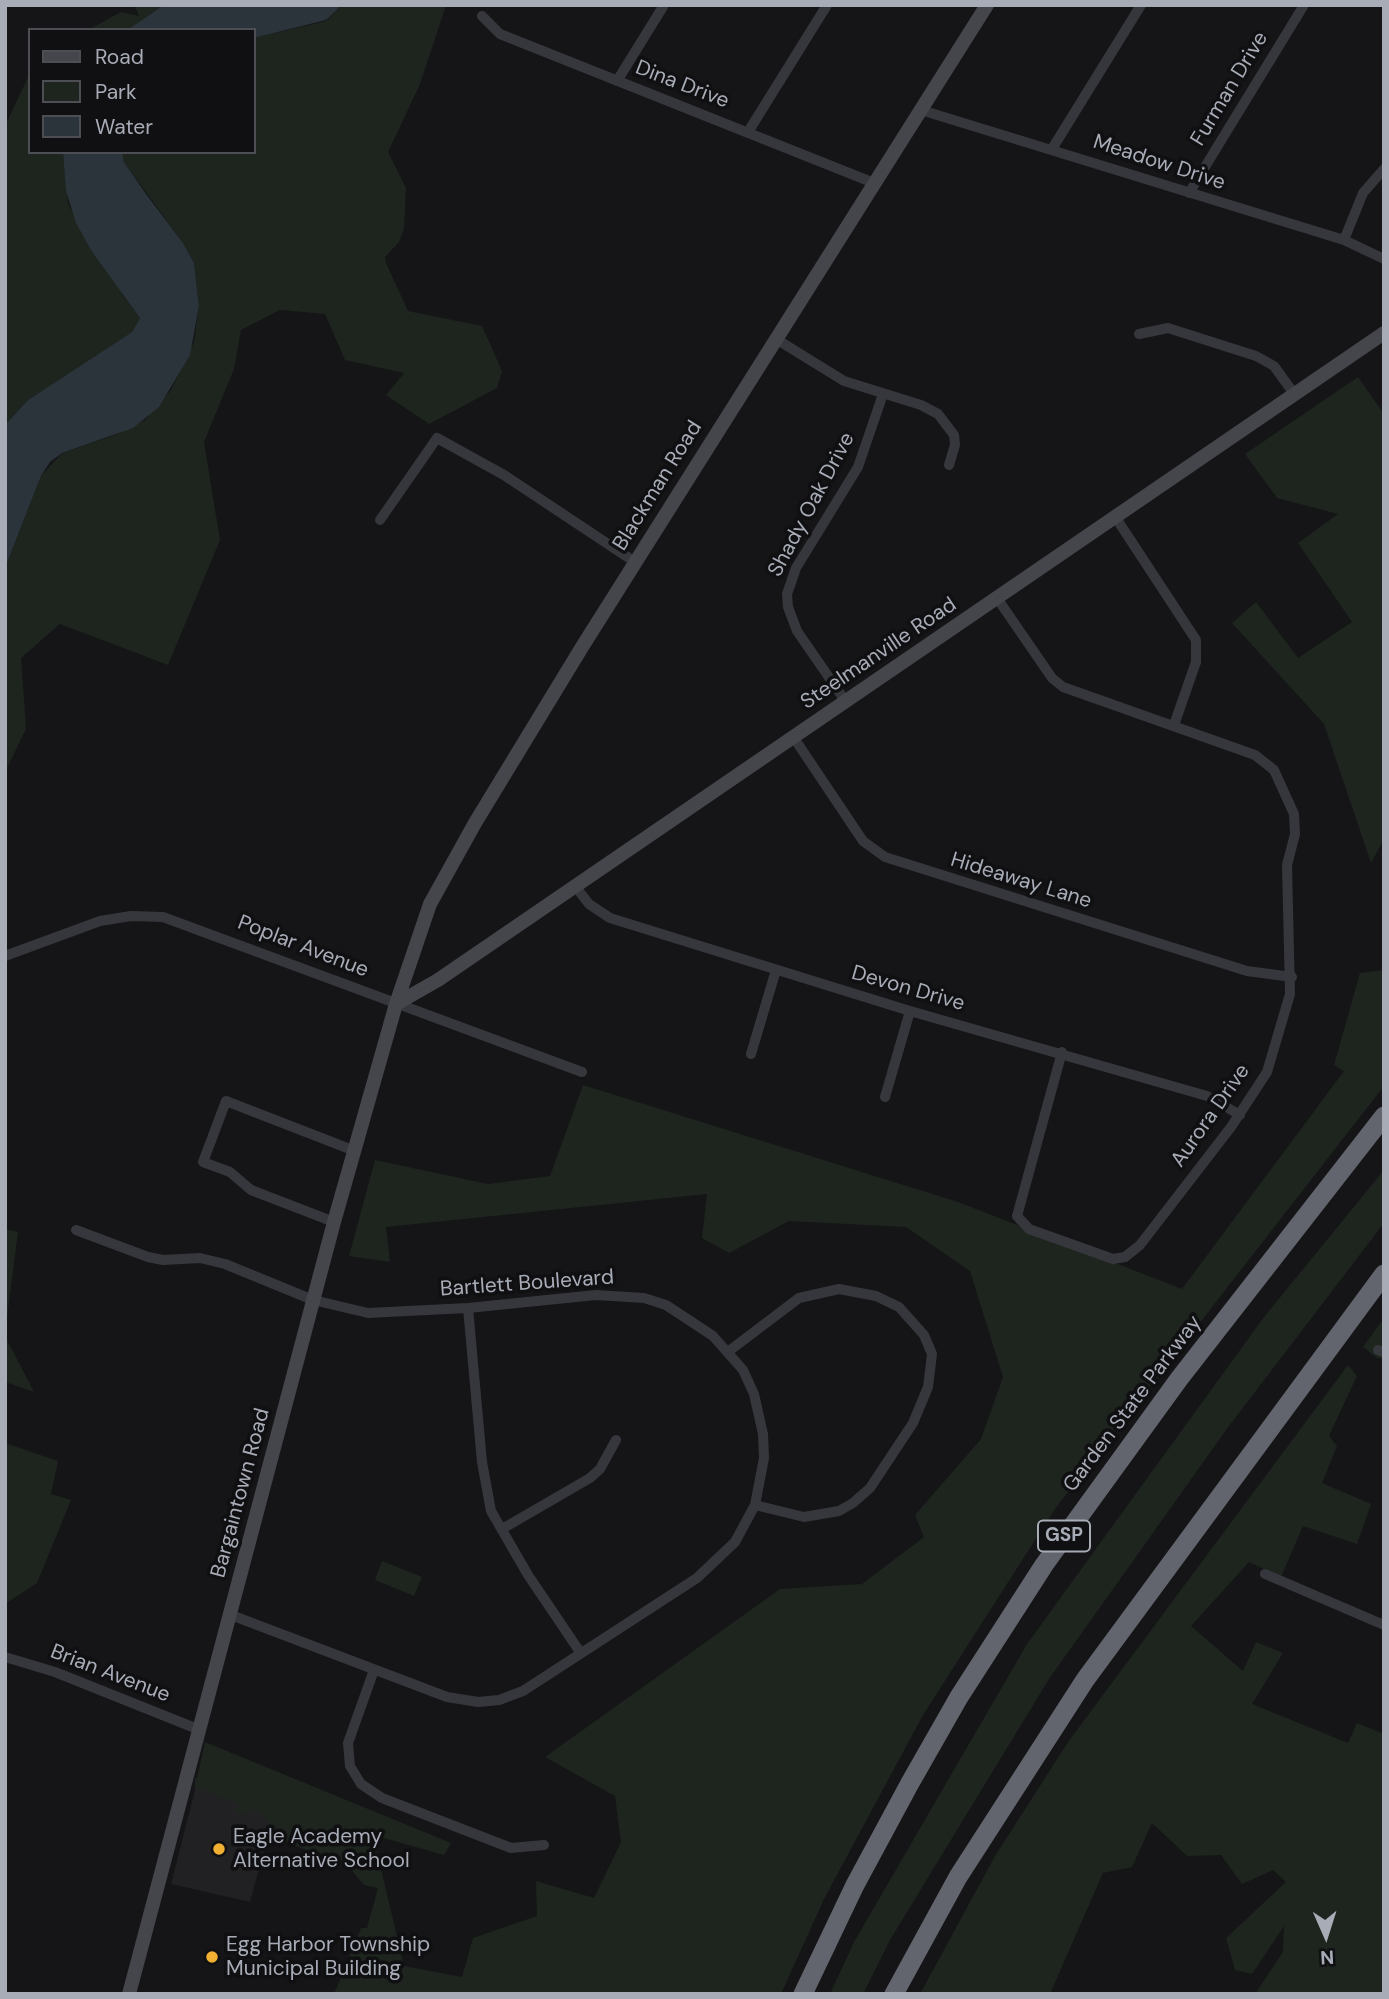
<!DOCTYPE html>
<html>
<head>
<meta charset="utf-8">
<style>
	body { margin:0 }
	#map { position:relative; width:1389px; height:1999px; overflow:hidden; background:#151517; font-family:"DM Sans",sans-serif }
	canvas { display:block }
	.frame { position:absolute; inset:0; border:7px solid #a7acb7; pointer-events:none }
	.legend { position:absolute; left:28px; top:28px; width:228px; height:126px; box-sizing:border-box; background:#101012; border:2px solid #4c4e54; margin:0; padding:9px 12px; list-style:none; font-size:21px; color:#a7acb7 }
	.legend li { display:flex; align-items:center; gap:14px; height:35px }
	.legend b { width:35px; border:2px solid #4c4e54 }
	.north { position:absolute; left:1291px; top:1901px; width:70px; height:70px; -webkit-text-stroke:5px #101012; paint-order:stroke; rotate:177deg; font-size:19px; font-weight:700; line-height:28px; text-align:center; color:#a7acb7 }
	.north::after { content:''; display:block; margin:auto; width:24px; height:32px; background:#a7acb7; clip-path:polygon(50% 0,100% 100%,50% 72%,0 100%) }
</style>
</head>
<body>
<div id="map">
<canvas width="1389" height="1999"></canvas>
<div class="frame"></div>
<ul class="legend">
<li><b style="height:9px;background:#44464c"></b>Road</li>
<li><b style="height:19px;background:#1d251e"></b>Park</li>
<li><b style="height:19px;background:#2b343b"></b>Water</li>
</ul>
<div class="north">N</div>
</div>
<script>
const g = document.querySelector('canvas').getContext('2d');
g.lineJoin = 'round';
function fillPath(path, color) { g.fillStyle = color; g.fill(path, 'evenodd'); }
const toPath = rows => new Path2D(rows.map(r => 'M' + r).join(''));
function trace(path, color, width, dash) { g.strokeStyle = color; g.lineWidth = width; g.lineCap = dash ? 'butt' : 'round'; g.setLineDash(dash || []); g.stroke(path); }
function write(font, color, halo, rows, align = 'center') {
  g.font = font + ' "DM Sans",sans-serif'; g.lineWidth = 7; g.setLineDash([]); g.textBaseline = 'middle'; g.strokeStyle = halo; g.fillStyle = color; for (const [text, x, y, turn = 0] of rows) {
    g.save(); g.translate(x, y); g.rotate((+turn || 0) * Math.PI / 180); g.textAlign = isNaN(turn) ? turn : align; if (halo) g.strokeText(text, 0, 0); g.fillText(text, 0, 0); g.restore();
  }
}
fillPath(toPath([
	[195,1778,278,1799,250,1902,171,1884,195,1790]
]), '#212124');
fillPath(toPath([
	[134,5,164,5,127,30,88,30,121,12,139,16],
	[342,5,446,5,420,84,388,152,406,188,404,229,399,242,385,257,386,263,408,311,482,326,502,371,497,388,429,424,386,395,404,373,345,360,325,314,280,310,241,330,234,369,204,442,220,540,168,665,60,624,21,658,26,729,5,772,5,568,41,476,62,453,115,435,145,420,171,390,194,342,199,306,194,263,183,243,124,162,122,152,254,152,254,38,326,21],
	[30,73,30,152,63,152,68,203,92,252,140,318,132,332,28,400,5,425,5,126],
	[1358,377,1384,414,1384,839,1371,863,1324,724,1232,623,1256,602,1298,658,1352,622,1298,543,1338,514,1277,498,1245,454],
	[1384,970,1384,1086,1055,1509,923,1715,824,1899,781,1994,334,1994,361,1928,367,1928,378,1888,364,1885,348,1866,264,1834,269,1821,255,1811,248,1810,244,1815,236,1811,239,1803,195,1787,205,1742,451,1843,444,1855,373,1835,404,1966,462,1977,473,1938,537,1916,536,1881,594,1898,621,1842,615,1796,545,1757,780,1589,862,1584,924,1537,915,1515,981,1439,1003,1377,970,1271,906,1227,789,1221,729,1253,702,1238,707,1194,386,1227,390,1262,349,1256,375,1160,488,1184,550,1176,583,1085,958,1202,1182,1289,1344,1071,1334,1065,1360,973],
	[1384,1170,1384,1223,1229,1426,1049,1679,890,1940,863,1994,830,1994,854,1942,1027,1644,1264,1317],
	[5,1229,18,1232,5,1333],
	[1384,1318,1384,1358,1377,1358,1363,1347],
	[5,1336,34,1392,5,1382],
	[1348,1365,1357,1376,1329,1436,1337,1446,1322,1483,1371,1504,1357,1544,1303,1526,1281,1577,1249,1562,1191,1626,1243,1671,1256,1642,1283,1653,1252,1704,1348,1743,1357,1723,1384,1734,1384,1994,1255,1994,1283,1952,1284,1926,1252,1974,1235,1970,1226,1938,1286,1882,1273,1870,1242,1884,1221,1855,1187,1856,1152,1823,1132,1867,1103,1873,1050,1994,920,1994,995,1856,1068,1742],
	[5,1443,58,1461,51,1494,71,1500,37,1583,5,1604],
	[382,1561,422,1577,414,1596,375,1580]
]), '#1d251e');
fillPath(toPath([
	[164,5,342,5,326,20,254,38,254,30,127,30],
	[63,152,122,152,124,162,146,194,183,243,194,263,199,306,190,355,159,407,133,428,62,453,50,462,41,476,5,568,5,425,28,400,132,332,140,318,92,252,76,223,66,191]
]), '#2b343b');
trace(toPath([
	[482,16,500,34,874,183],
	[617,81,664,5],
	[921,110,1344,240,1384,259],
	[748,132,827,5],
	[1052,149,1141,5],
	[1189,193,1304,5],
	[1344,240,1363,193,1384,169],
	[1139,334,1168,328,1256,356,1274,366,1295,395],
	[776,339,844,381,921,405,938,414,954,435,955,445,949,465],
	[1116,518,1196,640,1196,662,1174,725],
	[380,520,437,438,504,475,635,562],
	[997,598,1052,678,1063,687,1255,755,1274,770,1294,814,1295,834,1287,865,1290,994,1267,1072,1231,1127,1140,1245,1125,1257,1113,1259,1029,1229,1017,1216,1062,1052],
	[846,702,797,631,788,607,787,594,796,568,858,467,883,394],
	[794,738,863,841,885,857,1247,971,1292,977],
	[575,886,589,904,610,918,910,1011,1207,1096,1240,1115],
	[5,956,100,921,131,916,163,917,582,1072],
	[751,1054,776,970],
	[885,1097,910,1011],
	[334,1222,251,1190,230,1172,203,1162,226,1101,355,1151],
	[76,1230,148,1257,163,1260,200,1258,225,1264,313,1300,368,1313,468,1308,596,1295,644,1298,666,1305,713,1336,743,1370,754,1394,763,1434,764,1458,755,1505,735,1542,697,1578,523,1691,499,1700,478,1702,447,1697,231,1615],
	[468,1308,482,1462,491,1511,528,1575,580,1652],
	[1378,1350,1384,1352],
	[729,1351,799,1298,839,1289,876,1296,899,1307,924,1335,932,1354,928,1387,913,1423,870,1488,853,1503,839,1511,804,1517,755,1505],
	[502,1529,590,1478,600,1469,616,1440],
	[1265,1574,1384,1625],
	[5,1657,55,1672,200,1730],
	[374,1670,348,1743,350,1766,361,1784,382,1798,511,1848,544,1845]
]), '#36373c', 10);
trace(toPath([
	[396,1004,438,980,1384,333],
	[129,1994,334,1222,396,1004,430,904,475,823,582,647,987,5]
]), '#44464c', 14);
trace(toPath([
	[803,1994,855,1885,910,1783,959,1697,1044,1565,1179,1379,1384,1116],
	[894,1994,958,1877,1085,1680,1384,1274]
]), '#62656d', 19);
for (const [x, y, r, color] of [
	[219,1849,7,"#f1b032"],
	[212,1957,7,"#f1b032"]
]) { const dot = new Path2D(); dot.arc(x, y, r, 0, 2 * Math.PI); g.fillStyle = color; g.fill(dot); trace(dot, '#101012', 2.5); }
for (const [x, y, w] of [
	[1064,1536,52]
]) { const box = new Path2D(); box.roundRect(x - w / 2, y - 15.5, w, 31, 5); g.fillStyle = '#101012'; g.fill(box); trace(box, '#a7acb7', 2); }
write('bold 19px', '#a7acb7', null, [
	["GSP",1064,1536]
]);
write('21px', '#a7acb7', '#101012', [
	["Dina Drive",682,85,21],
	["Furman Drive",1230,89,-59],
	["Meadow Drive",1159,163,18],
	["Blackman Road",658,486,-58],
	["Shady Oak Drive",812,505,-62],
	["Steelmanville Road",879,654,-34],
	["Hideaway Lane",1021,881,17],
	["Poplar Avenue",303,947,21],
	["Devon Drive",908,989,16],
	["Aurora Drive",1211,1116,-55],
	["Bartlett Boulevard",527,1284,-4],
	["Garden State Parkway",1133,1404,-53],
	["Bargaintown Road",241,1493,-75],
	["Brian Avenue",110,1674,21]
]);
write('21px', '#a7acb7', '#101012', [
	["Eagle Academy",233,1837],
	["Alternative School",233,1861],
	["Egg Harbor Township",226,1945],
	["Municipal Building",226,1969]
], 'left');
</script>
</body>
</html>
